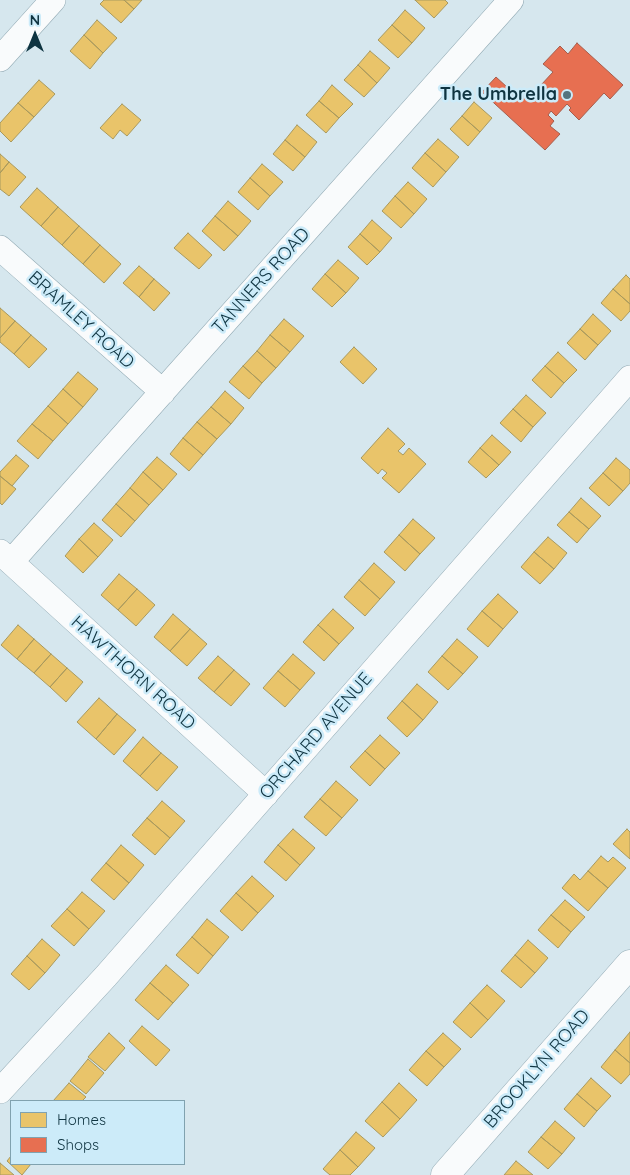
<!DOCTYPE html>
<html>
<head>
<meta charset="utf-8">
<style>
	body { margin:0 }
	#map { position:relative; width:630px; height:1175px; overflow:hidden; background:#d6e7ee; font-family:Quicksand,sans-serif }
	canvas { display:block }
	.legend { position:absolute; left:10px; top:1100px; width:175px; height:65px; box-sizing:border-box; background:#ccebf9; border:1px solid #80a2af; margin:0; padding:6px 9px; list-style:none; font-size:15px; color:#0f3441 }
	.legend li { display:flex; align-items:center; gap:10px; height:25px }
	.legend b { width:25px; border:1px solid #80a2af }
	.north { position:absolute; left:10px; top:10px; width:50px; height:50px; -webkit-text-stroke:4px #ccebf9; paint-order:stroke; rotate:0deg; font-size:14px; font-weight:700; line-height:20px; text-align:center; color:#0f3441 }
	.north::after { content:''; display:block; margin:auto; width:18px; height:22px; background:#0f3441; clip-path:polygon(50% 0,100% 100%,50% 72%,0 100%) }
</style>
</head>
<body>
<div id="map">
<canvas width="630" height="1175"></canvas>
<ul class="legend">
<li><b style="height:14px;background:#e9c46a"></b>Homes</li>
<li><b style="height:14px;background:#e76f51"></b>Shops</li>
</ul>
<div class="north">N</div>
</div>
<script>
const g = document.querySelector('canvas').getContext('2d');
g.lineJoin = 'round';
function fillPath(path, color) { g.fillStyle = color; g.fill(path, 'evenodd'); }
const toPath = rows => new Path2D(rows.map(r => 'M' + r).join(''));
function trace(path, color, width, dash) { g.strokeStyle = color; g.lineWidth = width; g.lineCap = dash ? 'butt' : 'round'; g.setLineDash(dash || []); g.stroke(path); }
function write(font, color, halo, rows, align = 'center') {
  g.font = font + ' Quicksand,sans-serif'; g.lineWidth = 5; g.setLineDash([]); g.textBaseline = 'middle'; g.strokeStyle = halo; g.fillStyle = color; for (const [text, x, y, turn = 0] of rows) {
    g.save(); g.translate(x, y); g.rotate((+turn || 0) * Math.PI / 180); g.textAlign = isNaN(turn) ? turn : align; if (halo) g.strokeText(text, 0, 0); g.fillText(text, 0, 0); g.restore();
  }
}
const homes = toPath([
	[104,0,124,0,134,9,121,23,100,4,104,0],
	[124,0,142,0,134,9,124,0],
	[415,0,445,0,448,3,434,18,415,0],
	[405,10,425,28,412,43,392,25,405,10],
	[97,20,117,38,103,53,84,35,97,20],
	[392,25,412,43,398,58,378,40,392,25],
	[84,35,103,53,90,69,70,51,84,35],
	[370,51,390,68,377,83,358,65,370,51],
	[358,65,377,83,364,97,344,80,358,65],
	[39,80,55,94,34,117,18,103,39,80],
	[332,85,353,104,339,118,319,101,332,85],
	[319,101,339,118,326,133,306,115,319,101],
	[474,102,492,118,480,132,462,116,474,102],
	[18,103,34,117,11,142,0,131,0,123,18,103],
	[122,104,141,120,127,136,120,130,113,139,100,128,122,104],
	[462,116,480,132,468,146,450,129,462,116],
	[297,125,317,142,305,157,285,140,297,125],
	[438,139,459,157,446,172,425,153,438,139],
	[285,140,305,157,293,171,273,154,285,140],
	[425,153,446,172,433,187,412,168,425,153],
	[0,154,9,162,0,173,0,154],
	[9,162,26,177,9,196,0,189,0,173,9,162],
	[262,164,283,182,270,196,250,178,262,164],
	[250,178,270,196,258,210,238,192,250,178],
	[408,182,427,199,414,214,395,196,408,182],
	[37,188,58,207,41,226,20,207,37,188],
	[395,196,414,214,401,228,382,211,395,196],
	[228,201,251,221,238,236,215,216,228,201],
	[58,207,79,226,62,245,41,226,58,207],
	[215,216,238,236,224,251,202,231,215,216],
	[372,220,392,238,380,252,360,234,372,220],
	[79,226,100,245,83,264,62,245,79,226],
	[188,233,212,255,199,269,174,248,188,233],
	[360,234,380,252,367,265,348,247,360,234],
	[100,245,121,264,104,283,83,264,100,245],
	[338,260,359,278,346,293,325,274,338,260],
	[139,266,154,279,139,297,123,283,139,266],
	[325,274,346,293,332,307,312,289,325,274],
	[626,275,630,279,630,304,613,289,626,275],
	[154,279,170,293,154,311,139,297,154,279],
	[613,289,630,304,630,311,621,321,601,303,613,289],
	[0,308,15,321,0,338,0,308],
	[593,314,611,331,598,345,580,329,593,314],
	[284,319,304,336,290,352,270,335,284,319],
	[15,321,31,335,14,354,0,342,0,338,15,321],
	[580,329,598,345,585,360,567,343,580,329],
	[31,335,47,349,29,368,14,354,31,335],
	[270,335,290,352,276,368,257,351,270,335],
	[354,347,377,369,363,384,340,362,354,347],
	[257,351,276,368,262,383,243,366,257,351],
	[558,352,577,370,564,383,545,366,558,352],
	[243,366,262,383,249,399,229,382,243,366],
	[545,366,564,383,551,398,532,380,545,366],
	[78,372,98,389,83,407,63,389,78,372],
	[63,389,83,407,68,424,48,406,63,389],
	[225,391,244,408,231,424,211,407,225,391],
	[526,395,546,413,533,427,513,409,526,395],
	[48,406,68,424,53,441,32,424,48,406],
	[211,407,231,424,217,439,197,422,211,407],
	[513,409,533,427,521,442,500,423,513,409],
	[197,422,217,439,203,455,183,438,197,422],
	[32,424,53,441,38,459,17,441,32,424],
	[388,428,405,444,398,451,403,455,409,448,426,464,399,493,382,478,387,473,382,469,378,474,361,458,388,428],
	[492,435,511,452,499,465,480,448,492,435],
	[183,438,203,455,189,471,170,454,183,438],
	[480,448,499,465,486,478,468,462,480,448],
	[16,455,29,466,12,486,0,476,0,472,16,455],
	[157,457,177,474,163,490,143,472,157,457],
	[616,458,630,470,630,483,623,491,603,473,616,458],
	[143,472,163,490,149,505,130,488,143,472],
	[603,473,623,491,609,506,589,488,603,473],
	[0,476,16,489,2,505,0,503,0,476],
	[130,488,149,505,135,521,116,504,130,488],
	[581,498,601,516,589,529,569,512,581,498],
	[116,504,135,521,121,537,102,520,116,504],
	[569,512,589,529,577,543,557,525,569,512],
	[413,519,435,538,420,554,399,535,413,519],
	[94,523,113,540,98,557,79,539,94,523],
	[399,535,420,554,405,571,384,552,399,535],
	[548,537,567,553,554,569,534,552,548,537],
	[79,539,98,557,83,573,65,556,79,539],
	[534,552,554,569,540,584,521,567,534,552],
	[374,563,395,582,380,599,359,580,374,563],
	[119,574,137,589,118,610,101,595,119,574],
	[359,580,380,599,365,616,344,597,359,580],
	[137,589,155,605,136,626,118,610,137,589],
	[498,594,518,612,503,629,482,611,498,594],
	[333,609,354,628,339,644,318,625,333,609],
	[482,611,503,629,488,647,467,629,482,611],
	[173,614,190,629,170,651,154,637,173,614],
	[18,625,34,639,17,659,1,645,18,625],
	[318,625,339,644,324,661,303,642,318,625],
	[190,629,207,644,187,666,170,651,190,629],
	[34,639,51,654,34,673,17,659,34,639],
	[457,639,478,657,463,674,442,656,457,639],
	[51,654,67,668,50,687,34,673,51,654],
	[293,654,315,673,300,690,278,671,293,654],
	[218,656,234,670,214,692,198,678,218,656],
	[442,656,463,674,448,690,428,672,442,656],
	[67,668,83,682,66,702,50,687,67,668],
	[234,670,250,684,231,706,214,692,234,670],
	[278,671,300,690,285,707,263,688,278,671],
	[417,684,438,702,423,720,402,701,417,684],
	[99,698,117,714,96,739,77,722,99,698],
	[402,701,423,720,407,737,387,718,402,701],
	[117,714,136,730,114,755,96,739,117,714],
	[380,735,400,753,385,769,365,751,380,735],
	[143,737,161,753,140,776,123,761,143,737],
	[365,751,385,769,370,786,350,767,365,751],
	[161,753,178,767,157,791,140,776,161,753],
	[336,781,358,800,342,818,320,799,336,781],
	[320,799,342,818,326,836,304,817,320,799],
	[162,801,185,821,170,838,147,818,162,801],
	[147,818,170,838,155,855,132,835,147,818],
	[293,829,315,848,300,865,278,845,293,829],
	[627,829,630,832,630,859,613,844,627,829],
	[121,845,144,865,129,883,106,863,121,845],
	[278,845,300,865,286,881,264,862,278,845],
	[601,856,608,862,613,857,626,868,608,888,588,871,601,856],
	[106,863,129,883,114,900,91,880,106,863],
	[588,871,608,888,588,911,562,888,574,874,580,880,588,871],
	[252,876,274,896,258,913,236,893,252,876],
	[82,892,105,911,89,929,67,909,82,892],
	[236,893,258,913,242,931,220,911,236,893],
	[565,900,585,917,571,932,551,915,565,900],
	[67,909,89,929,74,946,51,926,67,909],
	[551,915,571,932,558,948,538,930,551,915],
	[207,919,229,937,213,956,192,937,207,919],
	[192,937,213,956,198,974,176,955,192,937],
	[42,939,60,955,45,973,27,956,42,939],
	[528,940,548,958,535,973,515,955,528,940],
	[515,955,535,973,521,988,501,971,515,955],
	[27,956,45,973,29,990,11,974,27,956],
	[166,965,189,985,173,1003,150,983,166,965],
	[150,983,173,1003,158,1020,135,1000,150,983],
	[487,985,505,1001,488,1020,470,1003,487,985],
	[470,1003,488,1020,471,1038,453,1022,470,1003],
	[142,1026,170,1050,156,1066,129,1041,142,1026],
	[630,1032,630,1063,615,1050,630,1032],
	[109,1033,125,1048,105,1071,88,1057,109,1033],
	[443,1033,461,1049,444,1067,426,1051,443,1033],
	[615,1050,630,1063,630,1074,621,1084,601,1067,615,1050],
	[426,1051,444,1067,427,1086,409,1070,426,1051],
	[88,1059,104,1073,86,1094,70,1081,88,1059],
	[591,1078,611,1096,597,1111,577,1094,591,1078],
	[69,1083,86,1097,82,1101,53,1101,69,1083],
	[399,1083,417,1100,400,1119,382,1102,399,1083],
	[577,1094,597,1111,584,1127,564,1109,577,1094],
	[382,1102,400,1119,383,1137,365,1121,382,1102],
	[555,1121,575,1138,562,1154,541,1137,555,1121],
	[356,1132,375,1148,358,1167,340,1150,356,1132],
	[541,1137,562,1154,548,1169,528,1152,541,1137],
	[340,1150,358,1167,350,1175,330,1175,323,1169,340,1150],
	[11,1156,11,1164,31,1164,22,1175,7,1161,11,1156],
	[516,1161,533,1175,504,1175,516,1161],
	[0,1163,14,1175,0,1175,0,1163]
]);
fillPath(homes, '#e9c46a');
trace(homes, '#a8995e', 1);
const shops = toPath([
	[577,43,623,85,610,99,604,93,579,120,569,110,571,108,567,104,556,116,551,111,548,115,554,121,550,126,560,134,545,150,482,92,496,77,519,98,523,93,529,98,553,72,543,64,560,46,568,54,577,43]
]);
fillPath(shops, '#e76f51');
trace(shops, '#a65d4c', 1);
const street = toPath([
	[0,59,53,0],
	[0,248,163,392],
	[0,552,266,794],
	[11,562,511,0],
	[0,1091,106,976,630,378]
]);
const secondary = toPath([
	[445,1175,630,964]
]);
trace(street, '#92aab4', 26);
trace(secondary, '#92aab4', 29);
trace(street, '#f9fbfc', 25);
trace(secondary, '#f9fbfc', 28);
for (const [x, y, r, color] of [
	[567,95,5,"#55737e"]
]) { const dot = new Path2D(); dot.arc(x, y, r, 0, 2 * Math.PI); g.fillStyle = color; g.fill(dot); trace(dot, '#ccebf9', 2); }
write('bold 18px', '#0f3441', '#ccebf9', [
	["The Umbrella",557,95]
], 'right');
write('18px', '#0f3441', '#ccebf9', [
	["TANNERS ROAD",261,281,-48],
	["BRAMLEY ROAD",81,320,42],
	["HAWTHORN ROAD",133,673,42],
	["ORCHARD AVENUE",316,736,-49],
	["BROOKLYN ROAD",537,1069,-49]
]);
</script>
</body>
</html>
